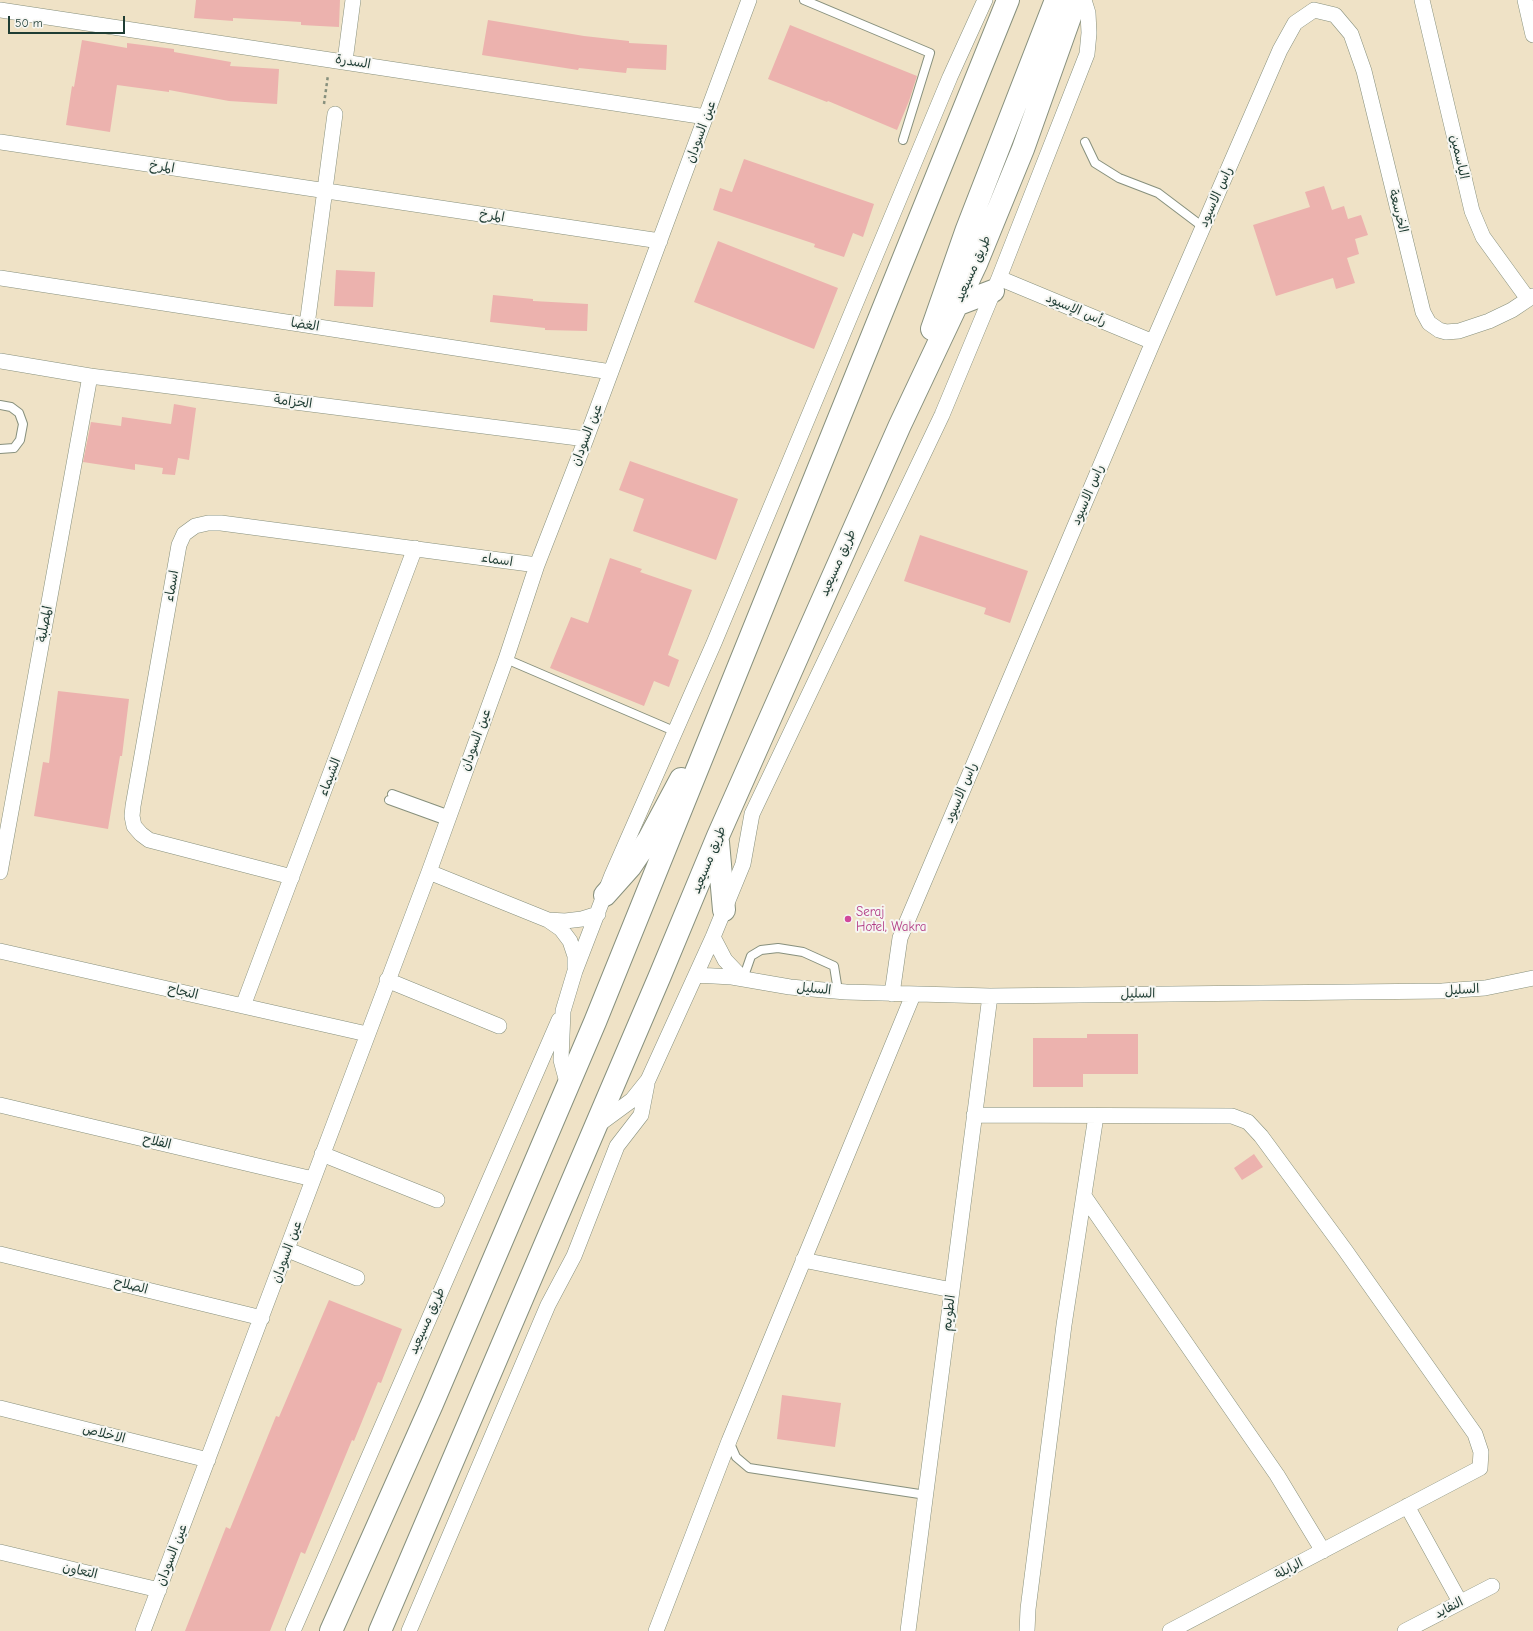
<!DOCTYPE html>
<html>
<head>
<meta charset="utf-8">
<style>
	body { margin:0 }
	#map { position:relative; width:1533px; height:1631px; overflow:hidden; background:#efe2c6; font-family:"Comic Neue",sans-serif }
	canvas { display:block }
	.scale { position:absolute; left:8px; top:16px; width:117px; height:18px; box-sizing:border-box; border:2px solid #1f3d34; border-top:0; padding-left:5px; font-size:12px; line-height:14px; white-space:nowrap; color:#1f3d34; -webkit-text-stroke:3px #f6f6f2; paint-order:stroke }
</style>
</head>
<body>
<div id="map">
<canvas width="1533" height="1631"></canvas>
<div class="scale">50 m</div>
</div>
<script>
const g = document.querySelector('canvas').getContext('2d');
g.lineJoin = 'round';
function fillPath(path, color) { g.fillStyle = color; g.fill(path, 'evenodd'); }
const toPath = rows => new Path2D(rows.map(r => 'M' + r).join(''));
function trace(path, color, width, dash) { g.strokeStyle = color; g.lineWidth = width; g.lineCap = dash ? 'butt' : 'round'; g.setLineDash(dash || []); g.stroke(path); }
function write(font, color, halo, rows, align = 'center') {
  g.font = font + ' "Comic Neue","Playpen Sans Arabic",sans-serif'; g.lineWidth = 4; g.setLineDash([]); g.textBaseline = 'middle'; g.strokeStyle = halo; g.fillStyle = color; for (const [text, x, y, turn = 0] of rows) {
    g.save(); g.translate(x, y); g.rotate((+turn || 0) * Math.PI / 180); g.textAlign = isNaN(turn) ? turn : align; if (halo) g.strokeText(text, 0, 0); g.fillText(text, 0, 0); g.restore();
  }
}
fillPath(toPath([
	[196,0,340,0,339,27,301,25,301,22,233,18,233,21,194,18],
	[488,20,584,36,629,41,629,43,667,45,666,70,627,68,626,73,579,68,578,70,482,55],
	[790,25,917,76,909,101,897,130,828,101,827,102,768,79],
	[82,40,127,48,127,43,174,49,174,52,231,62,230,66,279,69,277,104,229,101,169,90,169,92,117,85,110,132,66,125,72,86,74,87],
	[744,159,874,204,863,237,853,233,844,257,814,247,815,244,713,210,720,188,732,192],
	[1324,186,1332,210,1344,206,1348,219,1361,215,1368,235,1355,239,1359,254,1347,258,1355,283,1336,289,1333,278,1276,296,1253,225,1310,207,1305,192],
	[718,241,838,288,814,349,694,302],
	[336,270,375,272,373,307,334,306],
	[493,295,533,299,533,301,588,304,587,331,545,330,545,328,490,322],
	[174,404,196,408,189,460,178,458,175,475,162,474,163,468,135,464,135,470,83,462,91,422,121,426,122,417,171,424],
	[630,461,738,499,716,560,633,531,644,499,619,490],
	[920,535,1028,571,1010,623,984,614,986,608,904,581],
	[610,558,642,569,640,572,692,590,668,655,679,660,669,687,654,681,644,706,550,668,571,617,588,623],
	[58,691,129,699,122,756,120,756,108,829,34,816,43,762,49,763],
	[1087,1034,1138,1034,1138,1074,1083,1074,1083,1087,1033,1087,1033,1038,1087,1038],
	[1254,1154,1263,1167,1242,1180,1234,1168],
	[329,1300,402,1329,381,1383,378,1382,354,1441,352,1440,305,1554,301,1552,270,1631,185,1631,226,1527,230,1529,276,1416,279,1417],
	[782,1395,841,1403,835,1447,777,1439]
]), '#ecb2ae');
const lane = toPath([
	[804,0,930,53,903,140],
	[1085,142,1095,163,1119,178,1158,193,1203,227],
	[0,405,11,407,19,413,23,424,20,440,14,448,0,449],
	[506,659,674,731],
	[392,794,450,815],
	[389,800,447,821],
	[743,979,751,956,761,950,778,948,803,952,834,966,838,991],
	[729,1441,736,1457,749,1468,926,1495]
]);
const street = toPath([
	[1422,0,1472,211,1483,237,1528,299],
	[1525,0,1533,35],
	[0,10,706,117],
	[345,61,353,0],
	[0,142,660,241],
	[0,278,611,372],
	[999,278,1153,342],
	[307,325,335,114],
	[0,361,90,376,586,439],
	[0,872,90,376],
	[429,872,548,920,561,929,570,941,575,956,575,968],
	[292,877,149,840,141,834,134,826,132,816,133,806,179,545,184,534,195,526,208,523,221,523,537,565],
	[548,920,565,921,582,919,598,914],
	[713,937,725,960,743,979],
	[0,951,367,1034],
	[696,975,732,977,790,987,846,992,990,996,1442,991,1485,988,1533,978],
	[387,980,499,1026],
	[892,994,900,938,1153,342,1280,50,1295,23,1314,10,1335,15,1351,34,1364,71,1423,312,1429,323,1439,330,1446,332,1459,331,1489,321,1512,310,1533,296],
	[243,1006,415,548],
	[568,1086,561,1060,563,1011,575,971,612,875,714,643,950,77,985,0],
	[0,1105,313,1179],
	[974,1115,1232,1116,1248,1122,1261,1136,1345,1250,1475,1434,1481,1452,1480,1468,1170,1631],
	[598,1125,632,1100,648,1080,713,937,743,864,752,814,942,415,999,278,1087,54,1089,33,1088,13,1084,0],
	[322,1154,437,1200],
	[1084,1196,1277,1475,1323,1551],
	[288,1250,357,1278],
	[0,1254,262,1318],
	[803,1260,952,1290],
	[0,1408,208,1460],
	[1407,1506,1460,1602],
	[0,1552,159,1590],
	[143,1631,429,872,506,659,537,565,586,439,749,0],
	[293,1631,559,1020],
	[409,1631,548,1305,574,1256,617,1146,641,1115,647,1084],
	[656,1631,729,1441,913,995],
	[908,1631,990,996],
	[1027,1631,1028,1609,1064,1325,1096,1116],
	[1405,1631,1492,1586]
]);
const highway = toPath([
	[956,305,993,291],
	[932,329,967,229,1056,0],
	[718,842,724,910],
	[605,895,630,867,649,839,681,779],
	[331,1631,432,1404,595,1022,1008,0],
	[380,1631,659,978,718,836,900,425,976,264,1023,149,1076,0]
]);
trace(lane, '#87907d', 10);
trace(street, '#87907d', 16);
trace(highway, '#87907d', 24);
trace(toPath([
	[324,104,328,75]
]), '#87907d', 2.5, [3, 3]);
trace(lane, '#fff', 8);
trace(street, '#fff', 15);
trace(highway, '#fff', 22);
for (const [x, y, r, color] of [
	[848,919,4,"#d1479c"]
]) { const dot = new Path2D(); dot.arc(x, y, r, 0, 2 * Math.PI); g.fillStyle = color; g.fill(dot); trace(dot, '#f6f6f2', 1.5); }
write('13px', '#1f3d34', '#f6f6f2', [
	["السدرة",353,62,9],
	["عين السودان",701,132,-70],
	["الياسمين",1459,157,77],
	["المرخ",162,167,9],
	["راس الاسيود",1216,197,-66],
	["الخرسعة",1398,211,76],
	["المرخ",492,216,9],
	["طريق مسيعيد",973,269,-66],
	["رأس الإسيود",1076,310,23],
	["الغضا",305,325,9],
	["الخزامة",293,402,7],
	["عين السودان",587,435,-69],
	["راس الاسيود",1088,495,-67],
	["اسماء",497,560,8],
	["طريق مسيعيد",838,563,-66],
	["اسماء",172,586,-80],
	["المصلبة",45,624,-80],
	["عين السودان",476,740,-70],
	["الشيماء",330,777,-69],
	["راس الاسيود",961,793,-67],
	["طريق مسيعيد",709,860,-68],
	["السليل",814,989,5],
	["السليل",1462,990,-4],
	["النجاح",183,992,13],
	["السليل",1138,994,-1],
	["الفلاح",157,1142,13],
	["عين السودان",287,1252,-70],
	["الصلاح",131,1286,14],
	["الطويم",949,1313,-83],
	["طريق مسيعيد",427,1321,-66],
	["الاخلاص",104,1434,14],
	["عين السودان",172,1555,-69],
	["الرابلة",1289,1569,-28],
	["التعاون",80,1571,13],
	["النفايد",1449,1608,-27]
]);
write('13px', '#b23c85', '#f6f6f2', [
	["Seraj",856,912],
	["Hotel, Wakra",856,927]
], 'left');
</script>
</body>
</html>
